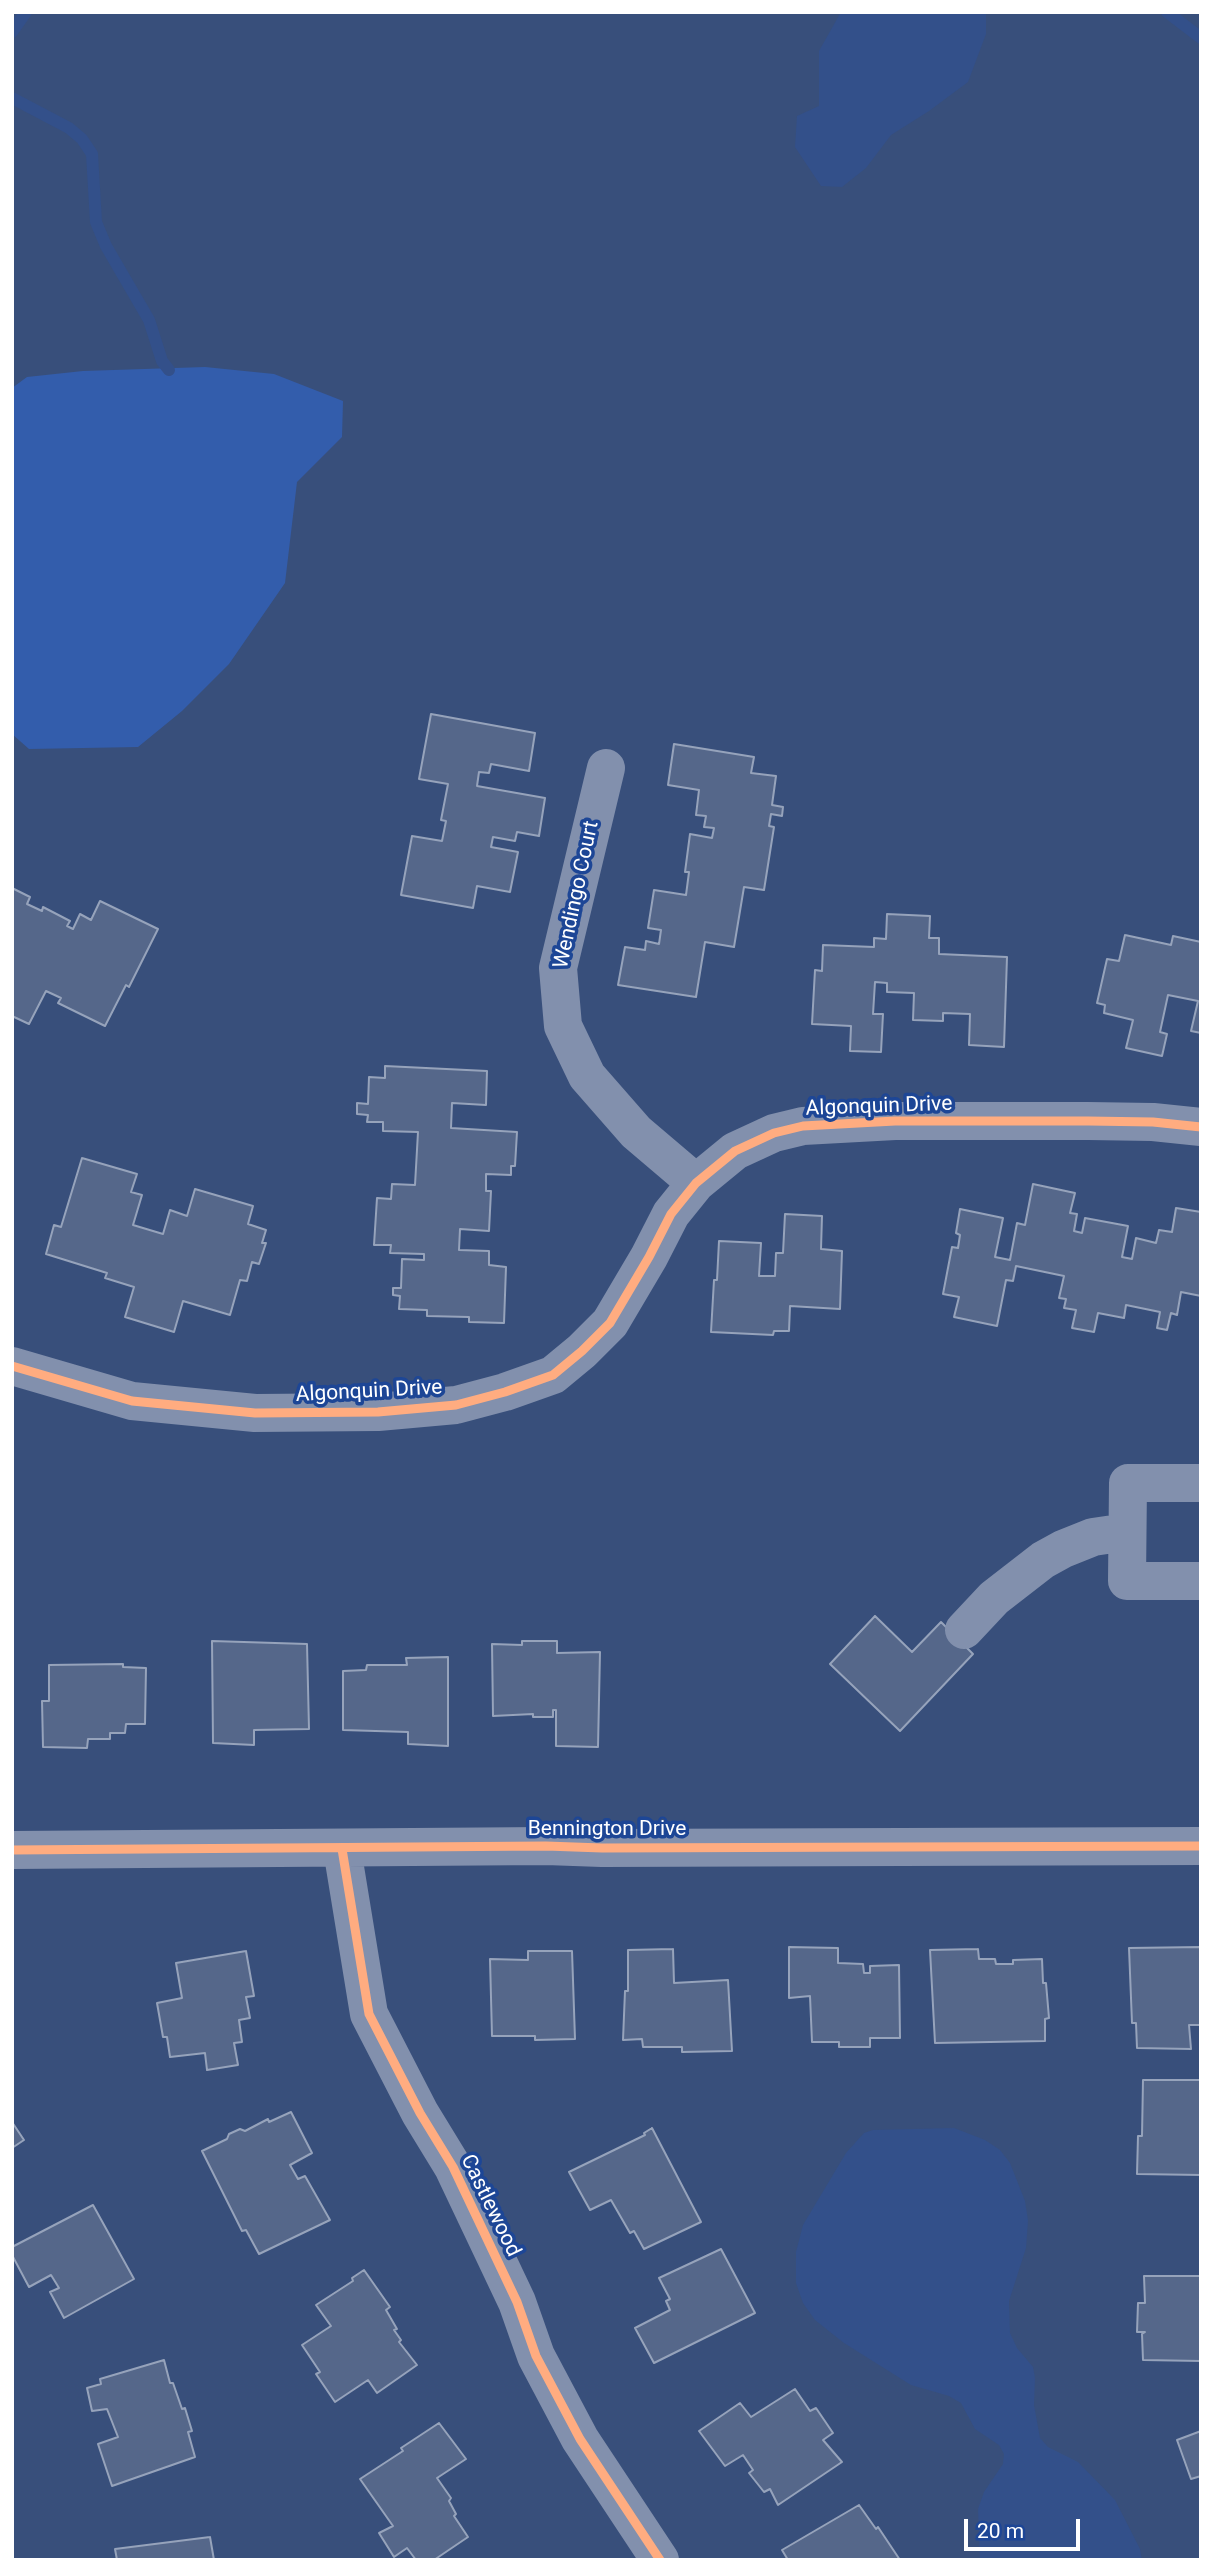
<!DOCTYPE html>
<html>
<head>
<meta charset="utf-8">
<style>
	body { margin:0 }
	#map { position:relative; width:1213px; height:2572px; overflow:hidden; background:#384f7b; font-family:Roboto,sans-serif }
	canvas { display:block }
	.frame { position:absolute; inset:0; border:14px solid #fff; pointer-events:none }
	.scale { position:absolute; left:964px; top:2519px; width:116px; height:32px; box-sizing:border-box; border:4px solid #fff; border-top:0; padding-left:9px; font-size:21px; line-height:24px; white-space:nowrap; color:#fff; -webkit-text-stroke:5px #1d4696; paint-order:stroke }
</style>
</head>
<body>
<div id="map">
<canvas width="1213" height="2572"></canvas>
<div class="frame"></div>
<div class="scale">20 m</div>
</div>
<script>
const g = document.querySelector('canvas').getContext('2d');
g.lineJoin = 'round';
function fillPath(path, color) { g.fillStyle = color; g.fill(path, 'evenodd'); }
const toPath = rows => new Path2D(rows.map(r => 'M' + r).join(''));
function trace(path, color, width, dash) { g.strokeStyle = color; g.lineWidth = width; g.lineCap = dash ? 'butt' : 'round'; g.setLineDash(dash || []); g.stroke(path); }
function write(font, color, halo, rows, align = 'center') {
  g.font = font + ' Roboto,sans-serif'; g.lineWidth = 7; g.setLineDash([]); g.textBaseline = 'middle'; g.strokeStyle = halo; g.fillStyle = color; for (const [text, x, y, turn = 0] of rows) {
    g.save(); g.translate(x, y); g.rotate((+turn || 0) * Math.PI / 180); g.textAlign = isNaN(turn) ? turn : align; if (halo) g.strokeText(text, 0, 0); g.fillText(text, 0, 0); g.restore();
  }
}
fillPath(toPath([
	[205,367,274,374,343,401,342,437,297,482,285,583,229,664,182,711,138,747,29,749,12,734,12,388,27,377,83,371]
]), '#335dac');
fillPath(toPath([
	[841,12,986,12,986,34,968,82,929,111,891,135,866,168,842,187,821,186,795,147,797,116,819,106,819,51],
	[954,2128,985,2140,1000,2150,1010,2163,1025,2201,1028,2221,1026,2248,1009,2301,1010,2333,1017,2348,1033,2367,1035,2378,1034,2405,1040,2438,1048,2447,1078,2462,1115,2500,1140,2549,1142,2560,980,2560,978,2509,984,2492,1003,2464,1004,2454,999,2445,975,2429,961,2403,949,2396,911,2385,844,2343,815,2320,803,2303,796,2283,796,2252,803,2225,846,2153,864,2133,873,2130]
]), '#33508a');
trace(toPath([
	[1167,12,1201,38],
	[12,32,26,12],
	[12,98,69,128,82,139,92,154,96,222,106,246,149,320,162,361,169,370]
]), '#33508a', 12);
const building = toPath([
	[431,714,535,733,529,771,491,764,489,773,479,772,477,786,545,798,539,836,517,832,515,841,493,837,491,847,518,852,510,892,477,886,473,908,401,895,412,836,442,841,446,821,441,820,448,784,419,779,431,714],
	[674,744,754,757,751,773,776,776,772,805,783,807,782,816,771,814,769,826,774,827,764,890,744,887,734,947,705,942,696,997,618,985,625,947,645,950,646,941,659,944,661,930,648,928,654,890,686,895,689,872,685,872,690,834,712,838,714,828,704,827,706,816,696,815,699,790,668,785,674,744],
	[12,888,30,897,27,904,42,911,43,907,70,921,67,926,73,929,80,914,91,920,100,901,158,929,129,987,126,985,105,1026,58,1003,61,998,46,991,29,1024,12,1016,12,888],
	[887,914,930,916,929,938,939,938,939,954,1007,957,1004,1047,969,1045,970,1014,943,1013,943,1021,913,1020,914,993,887,992,887,983,875,982,873,1014,883,1014,881,1052,850,1051,851,1026,812,1024,815,970,822,971,823,945,874,947,874,938,886,939,887,914],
	[1125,935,1171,945,1173,936,1201,942,1201,1033,1191,1031,1198,1001,1168,995,1160,1032,1167,1034,1162,1056,1126,1048,1133,1020,1104,1013,1105,1005,1097,1003,1107,959,1119,961,1125,935],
	[385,1066,487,1071,486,1105,452,1103,451,1128,517,1132,515,1166,511,1166,511,1175,486,1174,486,1191,491,1191,489,1231,460,1229,459,1250,489,1251,489,1265,506,1267,504,1323,469,1322,469,1317,427,1316,427,1310,399,1309,400,1296,393,1295,393,1288,401,1288,402,1259,424,1260,424,1254,390,1253,391,1245,374,1245,377,1198,391,1199,392,1184,415,1185,418,1132,383,1131,383,1122,367,1122,368,1115,357,1114,357,1103,368,1104,369,1077,385,1078,385,1066],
	[82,1158,137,1174,131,1192,142,1195,133,1225,163,1234,170,1210,187,1216,195,1189,253,1206,248,1224,266,1230,262,1243,266,1243,259,1264,252,1262,247,1281,240,1280,230,1315,183,1301,174,1332,125,1317,134,1287,105,1278,107,1273,46,1254,54,1225,61,1227,82,1158],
	[1033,1184,1075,1193,1070,1213,1077,1214,1074,1231,1082,1233,1085,1218,1128,1226,1122,1257,1132,1259,1136,1238,1156,1243,1159,1230,1172,1232,1176,1208,1201,1212,1201,1296,1181,1292,1177,1315,1171,1313,1167,1330,1157,1328,1160,1312,1126,1305,1124,1318,1098,1313,1094,1332,1072,1328,1076,1310,1064,1308,1066,1299,1059,1298,1064,1276,1016,1266,1013,1281,1006,1280,997,1326,954,1317,959,1297,943,1294,952,1247,958,1248,960,1235,956,1233,960,1209,1003,1218,995,1257,1010,1260,1017,1223,1025,1225,1033,1184],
	[785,1214,822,1216,821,1249,842,1251,840,1309,790,1306,789,1331,774,1331,773,1335,711,1332,714,1280,717,1280,719,1241,761,1243,759,1276,775,1276,776,1253,783,1253,785,1214],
	[875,1616,912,1652,941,1622,973,1654,900,1731,830,1664,875,1616],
	[212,1641,307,1644,309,1729,254,1730,254,1745,213,1743,212,1641],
	[522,1641,557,1641,557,1653,600,1652,598,1747,556,1746,556,1710,553,1710,553,1717,533,1717,533,1714,493,1716,492,1644,522,1645,522,1641],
	[448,1657,448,1746,408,1744,408,1732,343,1730,343,1671,366,1670,367,1665,407,1665,406,1658,448,1657],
	[123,1664,123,1667,146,1668,145,1724,126,1724,125,1733,110,1733,110,1739,88,1739,87,1748,43,1747,42,1701,49,1701,49,1665,123,1664],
	[789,1947,838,1948,838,1963,863,1964,864,1973,870,1973,870,1966,899,1965,900,2038,870,2038,870,2047,839,2047,839,2042,812,2042,810,1996,789,1998,789,1947],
	[1201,1947,1201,2025,1189,2025,1191,2049,1137,2048,1136,2023,1132,2023,1129,1948,1201,1947],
	[673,1949,674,1983,728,1980,732,2051,682,2052,682,2047,643,2047,642,2039,623,2040,625,1991,628,1991,628,1950,673,1949],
	[978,1949,979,1959,995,1959,996,1964,1013,1964,1013,1960,1042,1959,1043,1983,1046,1983,1049,2018,1045,2019,1045,2041,935,2043,930,1950,978,1949],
	[246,1951,254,1996,246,1997,250,2018,239,2020,242,2042,234,2043,238,2065,207,2070,205,2053,170,2057,167,2037,163,2037,157,2003,182,1998,176,1963,246,1951],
	[528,1951,572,1951,575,2039,535,2040,535,2036,492,2036,490,1959,528,1960,528,1951],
	[1143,2080,1201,2080,1201,2175,1137,2174,1138,2136,1142,2136,1143,2080],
	[291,2112,312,2153,290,2165,298,2179,305,2176,330,2220,259,2254,246,2230,242,2231,202,2151,227,2139,229,2134,240,2129,245,2131,268,2119,269,2122,291,2112],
	[12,2122,24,2140,12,2148,12,2122],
	[652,2128,701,2222,644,2249,634,2231,630,2233,611,2200,590,2210,569,2172,645,2135,644,2133,652,2128],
	[93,2205,134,2279,64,2318,50,2292,59,2288,51,2275,29,2287,12,2255,12,2247,93,2205],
	[721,2249,755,2313,654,2363,635,2328,670,2310,666,2301,670,2299,659,2278,721,2249],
	[364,2270,390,2307,386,2310,397,2329,394,2330,401,2340,399,2342,417,2365,377,2393,368,2380,335,2402,316,2374,320,2372,302,2345,331,2326,316,2305,353,2281,352,2278,364,2270],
	[1144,2276,1201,2276,1201,2361,1143,2360,1142,2334,1145,2332,1137,2332,1138,2303,1145,2303,1144,2276],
	[164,2360,170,2383,173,2383,182,2409,185,2408,192,2431,188,2432,195,2457,112,2486,98,2444,118,2437,107,2409,92,2411,87,2388,101,2384,100,2379,164,2360],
	[795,2389,810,2411,816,2408,833,2433,823,2440,842,2462,778,2505,770,2489,764,2492,749,2473,753,2470,743,2455,725,2466,699,2431,740,2403,751,2417,795,2389],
	[439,2423,466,2459,437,2478,451,2498,449,2501,456,2514,454,2516,468,2537,434,2560,416,2560,407,2548,394,2557,379,2533,393,2526,360,2479,403,2451,401,2448,439,2423],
	[1201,2431,1201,2476,1191,2479,1177,2440,1201,2431],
	[859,2505,876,2529,878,2527,900,2560,788,2560,782,2550,859,2505],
	[210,2537,214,2560,117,2560,115,2549,210,2537]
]);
fillPath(building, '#55678a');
trace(building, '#96a3bb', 2);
trace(toPath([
	[606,768,558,968,563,1026,587,1076,636,1132,696,1183],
	[12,1366,132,1401,255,1413,378,1412,456,1405,505,1392,553,1375,582,1351,610,1323,649,1257,671,1214,696,1183,735,1151,774,1133,803,1126,895,1121,1088,1121,1153,1122,1201,1127],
	[1201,1483,1128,1483,1127,1581,1201,1581],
	[964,1630,994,1598,1043,1560,1063,1549,1093,1537,1127,1532],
	[342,1849,369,2014,420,2113,453,2167,517,2302,536,2356,580,2439,660,2560],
	[12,1850,546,1846,602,1848,1201,1846]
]), '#8290ad', 38);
trace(toPath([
	[12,1366,132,1401,255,1413,378,1412,456,1405,505,1392,553,1375,582,1351,610,1323,649,1257,671,1214,696,1183,735,1151,774,1133,803,1126,895,1121,1088,1121,1153,1122,1201,1127],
	[342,1849,369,2014,420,2113,453,2167,517,2302,536,2356,580,2439,660,2560],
	[12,1850,546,1846,602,1848,1201,1846]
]), '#ffac80', 9);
write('21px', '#fff', '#1d4696', [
	["Wendingo Court",577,895,-78],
	["Algonquin Drive",879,1107,-2],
	["Algonquin Drive",369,1392,-3],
	["Bennington Drive",607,1830],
	["Castlewood",490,2206,64]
]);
</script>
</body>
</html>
